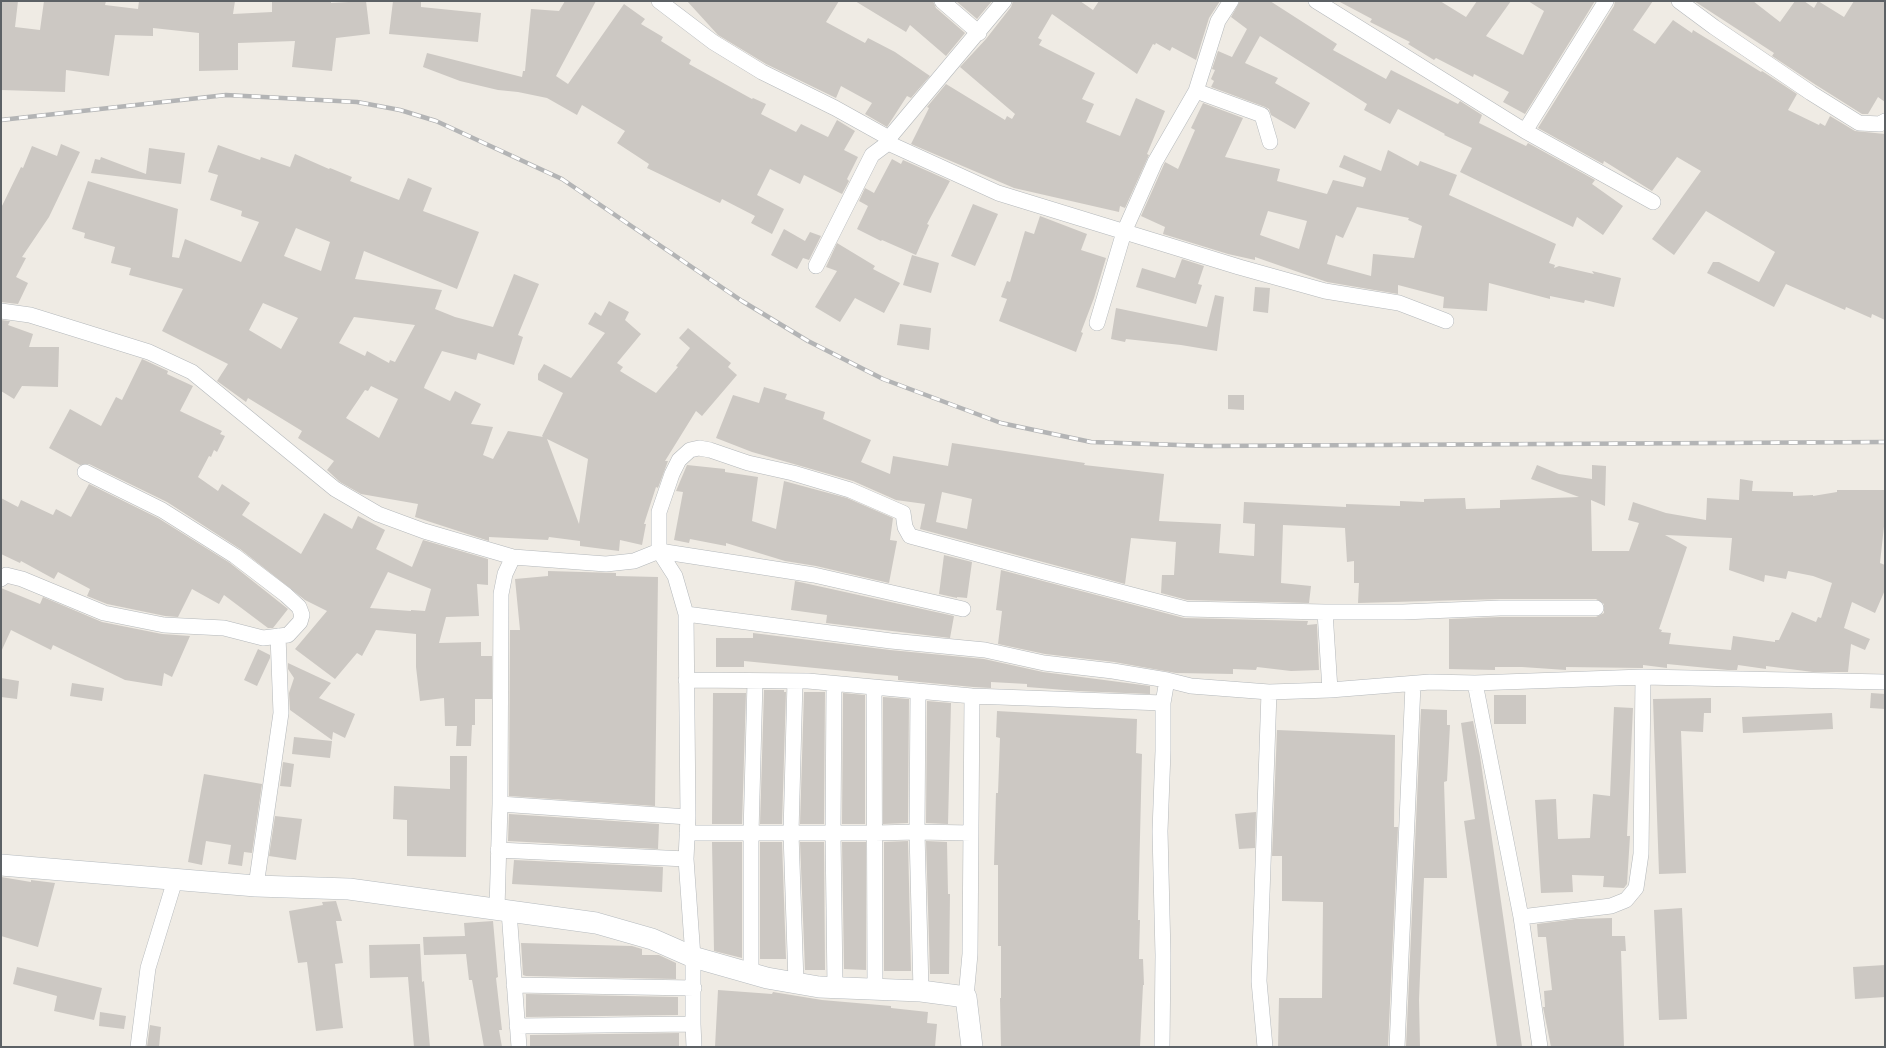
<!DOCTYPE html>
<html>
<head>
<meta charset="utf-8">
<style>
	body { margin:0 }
	#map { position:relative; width:1886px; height:1048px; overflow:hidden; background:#efebe4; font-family:Lato,sans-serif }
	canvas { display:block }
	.frame { position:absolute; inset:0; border:2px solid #5c6165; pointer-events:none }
</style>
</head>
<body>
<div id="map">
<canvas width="1886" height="1048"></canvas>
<div class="frame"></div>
</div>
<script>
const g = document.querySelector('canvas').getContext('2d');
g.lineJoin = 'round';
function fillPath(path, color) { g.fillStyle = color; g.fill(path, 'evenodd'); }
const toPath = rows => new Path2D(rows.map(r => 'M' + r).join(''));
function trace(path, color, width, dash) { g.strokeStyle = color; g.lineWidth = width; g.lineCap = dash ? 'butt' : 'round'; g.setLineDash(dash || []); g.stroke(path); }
fillPath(toPath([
	[1,1,18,1,15,27,40,30,44,1,106,1,105,5,138,9,139,1,235,1,233,14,272,12,272,1,331,1,331,3,366,1,370,34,336,38,332,71,292,67,295,41,238,43,238,70,199,71,199,33,153,28,153,36,115,35,109,76,66,70,65,92,1,90],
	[393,1,421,2,421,7,481,13,478,42,389,34],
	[565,1,596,1,556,76,568,84,624,4,645,19,641,24,663,37,661,41,691,60,689,64,752,99,753,98,766,104,761,114,796,132,801,124,828,137,837,120,855,131,844,150,858,157,847,179,849,181,842,194,804,175,800,184,770,169,757,195,784,209,772,234,751,223,755,216,722,199,720,203,647,168,649,164,617,143,625,131,582,105,577,115,547,98,518,92,498,90,460,81,423,67,427,53,522,77,523,71,525,71,531,9,559,11],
	[687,1,839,1,826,22,865,43,868,38,895,52,930,76,911,98,907,96,887,127,865,114,872,103,841,86,836,98,766,64,718,35],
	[855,1,933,1,936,8,965,33,946,56,910,25,906,32],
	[956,1,992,1,977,19],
	[1013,1,1080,1,1093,10,1099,1,1220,1,1209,18,1196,60,1172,47,1170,51,1156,43,1155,45,1153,44,1137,74,1052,14,1038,38,1042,40,1039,45,1095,73,1082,99,1094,104,1086,122,1120,136,1136,98,1165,111,1147,154,1149,155,1125,208,1120,206,1119,212,1014,188,911,144,929,108,927,107,946,84,1005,120,1007,116,1012,119,1015,114,960,67,986,39,1011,7],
	[1240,1,1270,1,1337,44,1333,50,1386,79,1391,70,1458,104,1460,101,1482,115,1479,123,1526,146,1528,143,1595,180,1592,184,1623,206,1603,235,1577,217,1573,227,1460,172,1472,148,1444,135,1445,134,1398,109,1390,124,1364,110,1367,104,1260,36,1245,63,1278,78,1275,83,1310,103,1295,129,1271,115,1269,109,1265,107,1211,87,1214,81,1211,79,1215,70,1212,69,1218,51,1232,57,1247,29,1231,17],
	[1338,1,1440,1,1466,17,1477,1,1511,1,1486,36,1523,55,1544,11,1528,1,1595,1,1525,114,1503,102,1509,92,1474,74,1473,77,1436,58,1434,60,1408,44,1410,42,1370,22,1372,19],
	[1615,1,1653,1,1633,30,1655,44,1673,20,1692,33,1693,30,1761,72,1762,71,1797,94,1788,110,1819,125,1820,123,1825,126,1830,116,1855,131,1885,134,1885,320,1872,314,1871,318,1846,307,1845,310,1786,284,1774,307,1707,273,1713,262,1719,262,1759,282,1775,252,1706,211,1674,255,1652,239,1701,171,1677,157,1652,191,1604,161,1603,164,1538,128,1614,6],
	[1694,1,1753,1,1780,22,1795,1,1804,1,1814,8,1818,1,1844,17,1854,1,1885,1,1885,102,1878,97,1868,114,1862,114,1816,85,1772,56,1774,53],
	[1203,103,1243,118,1225,157,1280,169,1277,181,1327,194,1333,180,1363,187,1366,178,1339,167,1344,155,1381,171,1388,150,1418,166,1420,161,1457,175,1449,195,1556,244,1549,263,1555,265,1554,268,1559,266,1594,274,1592,271,1621,278,1614,307,1585,300,1584,303,1550,296,1550,299,1489,283,1487,311,1443,308,1444,297,1398,285,1398,294,1327,282,1255,257,1255,260,1228,254,1163,234,1165,227,1141,216,1165,162,1178,169,1195,130,1191,128],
	[1357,207,1409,218,1408,220,1422,226,1414,258,1373,254,1371,276,1327,264,1336,235,1343,238],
	[1268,211,1307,221,1299,249,1260,235],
	[61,144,80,152,49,217,22,257,26,258,16,277,28,283,18,304,1,302,1,208,21,167,23,168,32,146,57,156],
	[218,145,260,160,261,157,290,167,295,154,329,169,330,168,352,177,350,181,399,200,408,178,432,188,423,211,479,232,457,289,364,251,355,279,442,290,435,309,455,317,493,327,514,274,539,284,518,335,523,337,514,365,478,353,476,360,442,351,425,385,424,388,450,401,455,391,481,404,471,424,493,427,483,455,493,459,508,431,543,437,542,436,563,393,538,380,538,374,544,364,571,378,605,333,588,324,595,312,601,316,609,301,629,312,625,320,641,334,617,363,623,367,620,371,656,393,678,367,676,366,690,348,679,338,688,328,731,363,728,367,737,375,702,416,696,411,665,461,668,461,658,488,656,487,644,524,646,524,642,545,620,540,619,551,580,546,580,541,549,537,548,540,489,537,489,541,415,517,418,504,361,494,340,482,327,470,334,461,298,438,302,431,248,398,246,402,217,381,228,364,162,331,183,289,129,275,131,268,111,263,115,247,84,238,85,233,72,229,88,181,178,209,172,257,179,258,185,239,241,262,259,222,241,216,242,211,210,200,218,175,208,172],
	[296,228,330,242,321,271,284,256],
	[263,303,298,318,281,349,249,330],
	[354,317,415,325,395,362,390,360,389,363,367,351,365,356,339,343],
	[371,386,398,399,379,438,346,418,365,390,368,391],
	[547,439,588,459,579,524],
	[149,148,185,153,181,184,91,173,95,159,100,160,101,157,146,174],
	[892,159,901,164,903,160,950,181,927,224,929,225,916,255,882,240,881,241,857,229,868,206,859,201,865,188,874,193],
	[973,204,998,214,975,266,951,256],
	[1040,216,1087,234,1081,250,1106,258,1094,298,1081,332,1083,333,1076,352,999,321,1007,299,1001,297,1007,281,1010,282,1025,231,1034,234],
	[784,229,805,241,810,232,821,236,809,260,803,258,797,269,771,255],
	[837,243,875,266,873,269,900,283,884,313,855,298,840,322,815,307,837,271,826,267],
	[912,255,939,263,931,293,903,285],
	[1182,259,1204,266,1198,284,1202,285,1196,304,1136,287,1142,268,1175,278],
	[1255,287,1270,288,1268,313,1253,311],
	[1215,295,1224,297,1217,351,1181,345,1126,339,1125,342,1111,339,1116,308,1207,327],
	[1,320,10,321,8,325,33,334,29,347,59,347,58,387,22,386,14,399,1,391],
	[900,324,931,328,929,350,897,345],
	[142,359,168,371,167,374,193,386,180,411,222,431,220,434,225,436,217,452,214,450,211,457,209,456,198,477,218,491,222,484,250,503,242,515,301,554,324,513,352,529,358,516,385,530,376,549,412,567,423,540,488,559,488,585,477,584,479,616,446,617,439,643,481,642,481,656,492,656,492,699,475,699,475,725,472,725,471,746,456,746,457,726,445,726,444,698,420,701,416,667,416,634,376,630,362,656,357,653,335,679,295,649,327,611,305,600,240,549,167,502,89,464,80,465,49,448,70,409,101,426,116,397,122,400],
	[388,572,431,589,425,611,411,610,411,611,370,608],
	[764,387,787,394,785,399,825,412,823,419,871,440,861,462,890,474,893,456,948,466,952,443,1085,463,1084,465,1164,474,1159,521,1221,524,1219,553,1254,556,1255,524,1243,523,1244,502,1346,507,1346,504,1400,506,1400,501,1424,502,1424,499,1465,498,1466,509,1500,508,1500,500,1579,497,1531,479,1537,465,1559,474,1592,479,1592,465,1606,466,1605,506,1591,500,1592,551,1629,551,1639,523,1628,520,1633,502,1666,513,1706,520,1707,498,1739,500,1740,479,1753,481,1752,491,1793,492,1793,496,1813,495,1813,496,1837,492,1837,490,1885,490,1885,517,1880,563,1885,565,1885,590,1875,613,1852,602,1844,628,1870,639,1865,650,1851,644,1848,672,1813,672,1766,666,1766,669,1738,665,1737,670,1728,670,1667,664,1667,668,1643,665,1643,668,1566,667,1566,670,1522,667,1495,667,1495,670,1449,669,1449,619,1500,617,1596,617,1604,613,1604,604,1596,599,1500,599,1358,603,1359,583,1354,583,1354,561,1347,562,1345,528,1283,525,1281,583,1311,586,1309,603,1187,600,1161,593,1162,575,1174,575,1176,542,1131,538,1125,584,920,529,925,504,896,500,853,481,752,452,716,438,733,395,759,403],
	[942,492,972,499,967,529,936,522],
	[1665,535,1732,538,1729,570,1764,582,1765,575,1786,579,1788,571,1813,576,1832,583,1821,618,1818,617,1816,622,1792,612,1779,640,1775,640,1775,642,1733,636,1731,650,1669,644,1671,633,1661,632,1662,630,1659,629,1687,547],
	[1228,395,1244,395,1244,410,1228,409],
	[687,465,725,469,725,472,758,477,752,521,776,529,784,481,847,498,893,518,890,540,897,541,889,583,816,566,785,561,726,543,726,546,690,539,689,543,674,540,683,492,676,491],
	[89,484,158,518,230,563,288,609,273,628,268,628,224,595,219,604,192,589,178,617,165,616,107,604,87,596,90,589,58,572,54,579,21,561,20,563,1,554,1,498,18,507,21,500,53,515,56,509,71,517],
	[944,555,972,562,967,598,957,597,957,598,939,594],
	[1001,570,1184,618,1308,621,1307,625,1317,624,1319,670,1291,671,1257,667,1256,670,1233,669,1233,674,1176,673,1114,662,1045,654,998,644,1002,611,996,610],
	[548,571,616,573,616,576,658,577,655,806,509,796,510,630,520,630,515,579,548,576],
	[795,581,954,616,950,638,826,623,827,615,791,610],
	[1,588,40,604,43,597,102,622,162,634,190,636,172,677,164,673,162,686,125,680,53,645,51,650,11,630,1,652],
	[753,633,890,650,984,659,1043,672,1150,686,1150,694,1077,691,1027,687,1027,684,991,682,991,688,973,687,898,680,898,676,876,674,744,661,744,667,716,667,716,638,753,638],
	[258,649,270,655,270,658,257,686,244,680],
	[288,663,331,683,319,698,355,714,345,738,333,732,332,740,290,710,289,693,294,678,288,669],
	[1,678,19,681,17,699,1,697],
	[72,683,104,688,102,701,70,696],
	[764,690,784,690,784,692,786,692,782,824,760,824],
	[804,692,825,692,824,824,800,824],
	[713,693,746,693,742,824,712,824],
	[843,693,865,695,865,824,842,824],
	[1871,693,1885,694,1885,709,1870,708],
	[1494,695,1526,695,1526,724,1494,724],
	[883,697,909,699,908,823,883,824],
	[1711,698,1711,713,1704,713,1703,732,1681,731,1686,873,1659,874,1653,699],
	[927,701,951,703,948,824,926,823],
	[1614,707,1633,708,1627,836,1630,836,1627,884,1624,888,1603,887,1604,876,1572,875,1573,892,1541,893,1535,800,1556,799,1558,839,1590,838,1593,794,1610,796],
	[1421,709,1447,710,1447,725,1450,725,1447,781,1444,782,1447,878,1424,878,1419,1000,1420,1047,1406,1047],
	[997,711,1137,719,1136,753,1142,754,1138,920,1140,920,1139,959,1143,959,1144,985,1143,985,1140,1047,1001,1047,1000,998,1001,998,1001,946,998,946,998,865,994,865,996,793,998,793,1000,738,996,737],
	[1832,713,1833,729,1743,733,1742,717],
	[1473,721,1480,756,1522,1047,1497,1047,1464,821,1475,819,1461,723],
	[1277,730,1395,735,1394,827,1398,827,1388,1047,1278,1047,1279,998,1322,998,1323,902,1282,901,1282,856,1272,856],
	[294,737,332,741,330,758,292,754],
	[450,756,467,756,466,857,407,856,407,820,393,819,394,786,450,789],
	[283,762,294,764,291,787,280,786],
	[204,774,262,784,252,853,244,852,242,866,228,864,231,845,206,841,202,865,188,862],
	[1256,812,1255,848,1239,849,1235,814],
	[509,814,659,824,658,849,508,841],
	[275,816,302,819,296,860,269,856],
	[908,841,911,971,884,971,884,842],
	[926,841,947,842,948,894,950,894,949,974,930,974],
	[712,842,742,842,742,958,714,951],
	[760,842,782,842,786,959,760,959],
	[800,842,824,842,825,970,805,970],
	[842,842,866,842,866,970,844,969],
	[514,860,663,867,662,892,512,884],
	[1,877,31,882,31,880,55,883,38,947,1,936],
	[336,901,342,921,336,921,343,963,335,964,343,1028,316,1031,307,962,298,963,289,911,323,905,322,902],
	[1682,908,1687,1019,1659,1020,1654,910],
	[1612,918,1612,936,1625,936,1626,951,1621,951,1624,1047,1551,1047,1543,1007,1545,1007,1544,991,1552,990,1546,937,1538,937,1537,924,1576,919],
	[493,921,498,977,496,978,502,1030,499,1030,502,1047,484,1047,472,980,469,980,466,954,424,955,423,937,465,936,464,923],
	[521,943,632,946,642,949,642,955,659,955,676,963,676,979,526,976,523,975],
	[420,944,422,982,424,981,430,1047,414,1047,408,977,370,978,369,945],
	[1885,965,1885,997,1855,999,1853,967],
	[17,967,102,988,94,1020,54,1011,57,996,13,984],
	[718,990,772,994,773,992,822,1000,891,1006,891,1008,928,1012,927,1023,937,1024,935,1047,715,1047],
	[526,994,678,997,678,1015,526,1017],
	[100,1012,126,1016,124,1029,99,1026],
	[150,1025,161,1027,159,1047,147,1047],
	[679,1033,679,1047,530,1047,530,1035]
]), '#ccc8c3');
const street = toPath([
	[659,1,713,42,762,72,835,108,889,138],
	[942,1,979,33],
	[1316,1,1525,131,1653,202],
	[1679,1,1714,27,1811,93,1859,123,1880,124,1885,121],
	[1196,91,1262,115,1270,142],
	[1525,131,1606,1],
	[888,143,998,193,1239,267,1325,291,1399,303,1446,321],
	[816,266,872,155,888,143,889,138,1004,1],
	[1,311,30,315,149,352,192,372,335,489,378,514,424,531,513,557,606,564,634,561,659,551,659,512,672,474,679,460,690,450,699,448,710,450,748,463,793,473,850,490,903,513,905,527,910,536,1044,572,1186,609,1325,612,1330,690],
	[1097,323,1124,232,1155,162,1196,91,1218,21,1231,1],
	[659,551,675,576,686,614,688,817,686,859,693,957,693,1024,694,1047],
	[659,551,814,575,963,609],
	[1,579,6,575,22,579,104,613,164,625,224,628,263,638,288,635,300,622,302,615,299,607,286,595,235,556,162,510,85,472],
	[1325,612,1403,612,1500,608,1596,608],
	[686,614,891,641,985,650,1044,663,1113,671,1167,680,1191,686,1269,692,1330,690,1430,682,1475,683,1643,677,1885,682],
	[686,680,808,681,972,696,1163,703],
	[795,681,791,833,796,983],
	[1475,683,1521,917,1540,1047],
	[834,684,833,833,835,987],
	[874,687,875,988],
	[918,691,917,832,921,991],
	[500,804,688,817],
	[687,833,875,833,917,832,971,833],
	[498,850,686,859],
	[256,886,281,713,278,636],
	[497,909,500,804,501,594,505,574,513,557],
	[509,911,519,1047],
	[1521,917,1611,906,1626,900,1636,888,1641,854,1643,677],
	[751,974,751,834,755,681],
	[514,985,694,988],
	[966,997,970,954,972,696],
	[517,1026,693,1024],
	[138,1047,148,968,175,880],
	[1162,1047,1163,955,1160,831,1163,751,1163,703,1167,680],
	[1265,1047,1259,981,1269,692],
	[1397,1047,1413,685]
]);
const secondary = toPath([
	[1,865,256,886,349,889,596,923,652,939,693,957,767,978,819,987,921,991,966,997,972,1047]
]);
trace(street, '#b4b8bb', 16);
trace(secondary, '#b5babe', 22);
trace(street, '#fff', 15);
trace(secondary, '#fff', 21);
const rail = toPath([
	[1,120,226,95,357,102,400,110,436,121,562,179,742,301,808,341,883,379,1001,423,1091,442,1208,446,1885,442]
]);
trace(rail, '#b3b4b5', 4.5);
trace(rail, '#fff', 3, [9]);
</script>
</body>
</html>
